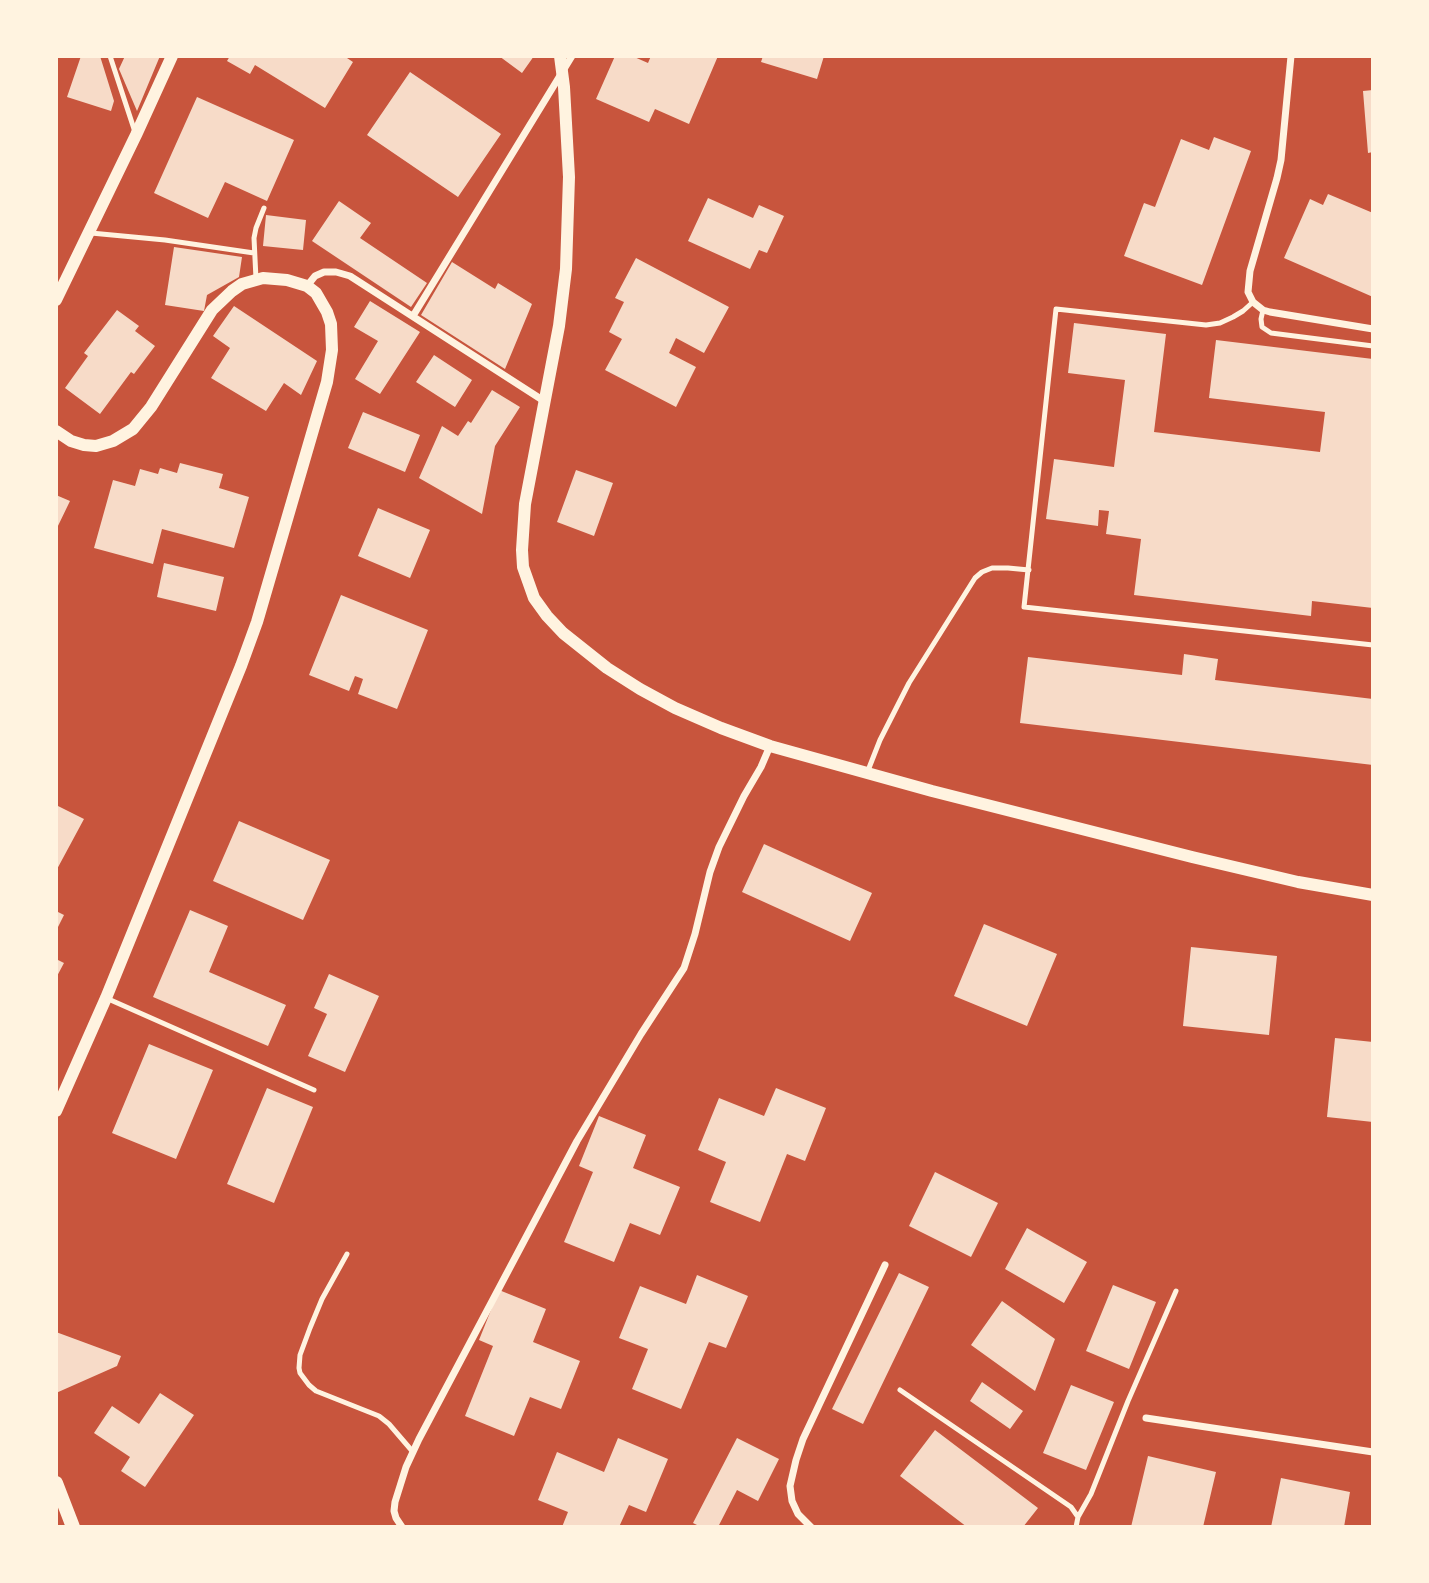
<!DOCTYPE html>
<html>
<head>
<meta charset="utf-8">
<style>
	body { margin:0 }
	#map { position:relative; width:1429px; height:1583px; overflow:hidden; background:#c8553d; font-family:"Alegreya Sans",sans-serif }
	canvas { display:block }
	.frame { position:absolute; inset:0; border:58px solid #fff3e0; pointer-events:none }
</style>
</head>
<body>
<div id="map">
<canvas width="1429" height="1583"></canvas>
<div class="frame"></div>
</div>
<script>
const g = document.querySelector('canvas').getContext('2d');
g.lineJoin = 'round';
function fillPath(path, color) { g.fillStyle = color; g.fill(path, 'evenodd'); }
const toPath = rows => new Path2D(rows.map(r => 'M' + r).join(''));
function trace(path, color, width, dash) { g.strokeStyle = color; g.lineWidth = width; g.lineCap = dash ? 'butt' : 'round'; g.setLineDash(dash || []); g.stroke(path); }
fillPath(toPath([
	[81,56,100,56,114,101,111,111,67,97],
	[125,56,160,56,137,111,119,69],
	[230,56,344,56,353,62,325,108,255,65,250,74,227,61],
	[499,56,534,56,522,73],
	[615,56,632,56,648,63,651,56,718,56,689,124,655,109,649,122,596,99],
	[763,56,824,56,817,79,761,62],
	[410,72,501,134,458,197,367,135],
	[1373,90,1373,152,1368,153,1363,91],
	[197,97,294,140,267,201,225,182,208,218,154,193],
	[1214,137,1251,151,1202,285,1124,256,1144,203,1155,207,1181,139,1209,150],
	[1328,194,1373,213,1373,297,1284,258,1310,199,1323,205],
	[708,198,753,218,759,205,784,216,767,253,759,250,750,269,688,241],
	[339,201,371,223,360,238,427,283,411,307,312,241],
	[266,215,306,220,303,250,263,246],
	[174,247,242,257,239,277,207,295,204,311,165,305],
	[636,258,729,307,704,353,676,338,669,353,696,367,676,407,605,370,622,339,609,332,624,302,615,298],
	[452,262,495,289,498,283,532,304,505,369,421,315],
	[370,301,420,332,380,394,355,379,378,341,354,327],
	[234,306,317,361,301,395,284,383,266,411,211,378,230,348,213,336],
	[117,310,139,326,135,331,155,346,134,374,131,372,100,414,65,388,88,356,84,353],
	[1074,323,1166,334,1154,432,1320,452,1325,412,1209,398,1216,340,1373,359,1373,608,1312,601,1311,616,1134,595,1141,539,1106,534,1109,511,1099,510,1098,526,1046,519,1054,459,1114,467,1125,380,1068,373],
	[434,355,472,380,455,407,416,382],
	[492,390,520,407,495,446,482,514,419,478,442,426,458,436,468,421,471,423],
	[363,412,420,435,405,472,348,448],
	[180,463,223,474,219,488,249,497,234,548,162,529,153,564,94,548,113,480,135,486,140,469,158,474,160,468,177,473],
	[576,470,613,483,594,536,557,522],
	[56,495,70,501,56,530],
	[378,508,430,530,410,578,358,556],
	[164,563,224,577,216,611,157,597],
	[341,595,428,630,397,709,358,694,363,679,355,676,349,691,309,675],
	[1184,654,1218,659,1215,680,1373,699,1373,765,1020,723,1028,657,1182,675],
	[56,805,84,819,56,871],
	[239,821,330,860,303,920,213,881],
	[764,844,872,893,850,941,742,892],
	[190,910,228,926,209,972,286,1005,268,1046,153,997],
	[56,911,64,915,56,931],
	[984,924,1057,954,1027,1026,954,996],
	[1191,947,1277,956,1269,1035,1183,1026],
	[56,959,64,963,56,978],
	[329,974,379,996,345,1072,308,1056,327,1014,314,1008],
	[1335,1038,1373,1042,1373,1122,1327,1117],
	[149,1044,213,1070,176,1159,112,1133],
	[267,1088,313,1107,274,1203,227,1184],
	[776,1088,826,1108,805,1161,787,1154,760,1222,710,1202,726,1162,698,1150,719,1098,764,1116],
	[599,1116,646,1135,633,1168,680,1187,660,1235,630,1223,614,1262,564,1242,593,1172,579,1166],
	[935,1172,998,1203,971,1257,909,1226],
	[1027,1228,1087,1262,1064,1303,1005,1269],
	[899,1273,929,1287,863,1424,832,1409],
	[697,1275,748,1296,726,1348,709,1342,681,1409,632,1389,648,1349,619,1338,640,1286,686,1304],
	[1113,1285,1156,1302,1129,1369,1086,1351],
	[499,1290,546,1309,533,1342,580,1361,561,1409,530,1397,514,1436,465,1416,493,1346,479,1340],
	[1002,1301,1055,1339,1035,1391,971,1345],
	[56,1332,121,1356,117,1366,56,1393],
	[982,1382,1023,1411,1010,1429,970,1401],
	[1071,1385,1114,1402,1086,1470,1043,1453],
	[160,1393,194,1415,145,1487,121,1471,130,1457,94,1433,112,1406,139,1424],
	[935,1430,1038,1508,1023,1527,967,1527,900,1476],
	[618,1438,668,1459,646,1512,629,1505,619,1527,562,1527,568,1512,538,1500,557,1452,604,1472],
	[737,1438,779,1459,758,1501,737,1490,718,1527,701,1527,693,1523],
	[1148,1456,1216,1472,1203,1527,1131,1527],
	[1281,1478,1350,1492,1344,1527,1271,1527]
]), '#f7dbc8');
trace(toPath([
	[110,56,135,132],
	[91,233,165,240,254,253],
	[256,279,254,238,256,228,264,208],
	[1253,302,1243,311,1233,317,1220,323,1206,325,1056,309,1024,607,1373,645],
	[1263,310,1261,319,1262,327,1271,333,1373,346],
	[867,773,880,740,909,683,975,578,982,572,992,568,1008,568,1029,570],
	[106,998,314,1090],
	[347,1254,322,1299,310,1328,300,1355,299,1368,300,1373,309,1385,316,1391,379,1416,389,1424,413,1452],
	[900,1390,1071,1507,1078,1517,1076,1527],
	[1078,1517,1091,1494,1128,1401,1176,1291]
]), '#fff3e0', 5);
trace(toPath([
	[1291,56,1281,160,1277,178,1250,271,1248,292,1253,302,1263,310,1270,312,1373,329],
	[307,286,315,276,324,272,336,272,350,276,544,401],
	[413,316,572,56],
	[1146,1418,1373,1452],
	[402,1527,396,1518,394,1511,395,1502,406,1467,419,1439,577,1141,641,1034,684,968,695,934,710,872,719,847,744,796,761,767,770,746],
	[811,1527,798,1514,792,1501,790,1486,796,1460,803,1439,885,1265]
]), '#fff3e0', 7);
trace(toPath([
	[560,56,564,87,569,177,566,269,559,326,525,504,522,550,523,567,534,598,547,616,563,633,607,668,640,689,675,708,721,728,770,746,932,791,1192,857,1298,882,1373,895],
	[56,300,136,135,172,56],
	[56,431,71,441,84,445,96,446,113,441,133,429,151,407,212,310,232,291,242,284,263,278,287,280,307,286,316,293,327,312,331,324,332,350,327,382,257,622,241,666,106,998,56,1111]
]), '#fff3e0', 12);
trace(toPath([
	[56,1483,73,1527]
]), '#fff3e0', 14);
</script>
</body>
</html>
